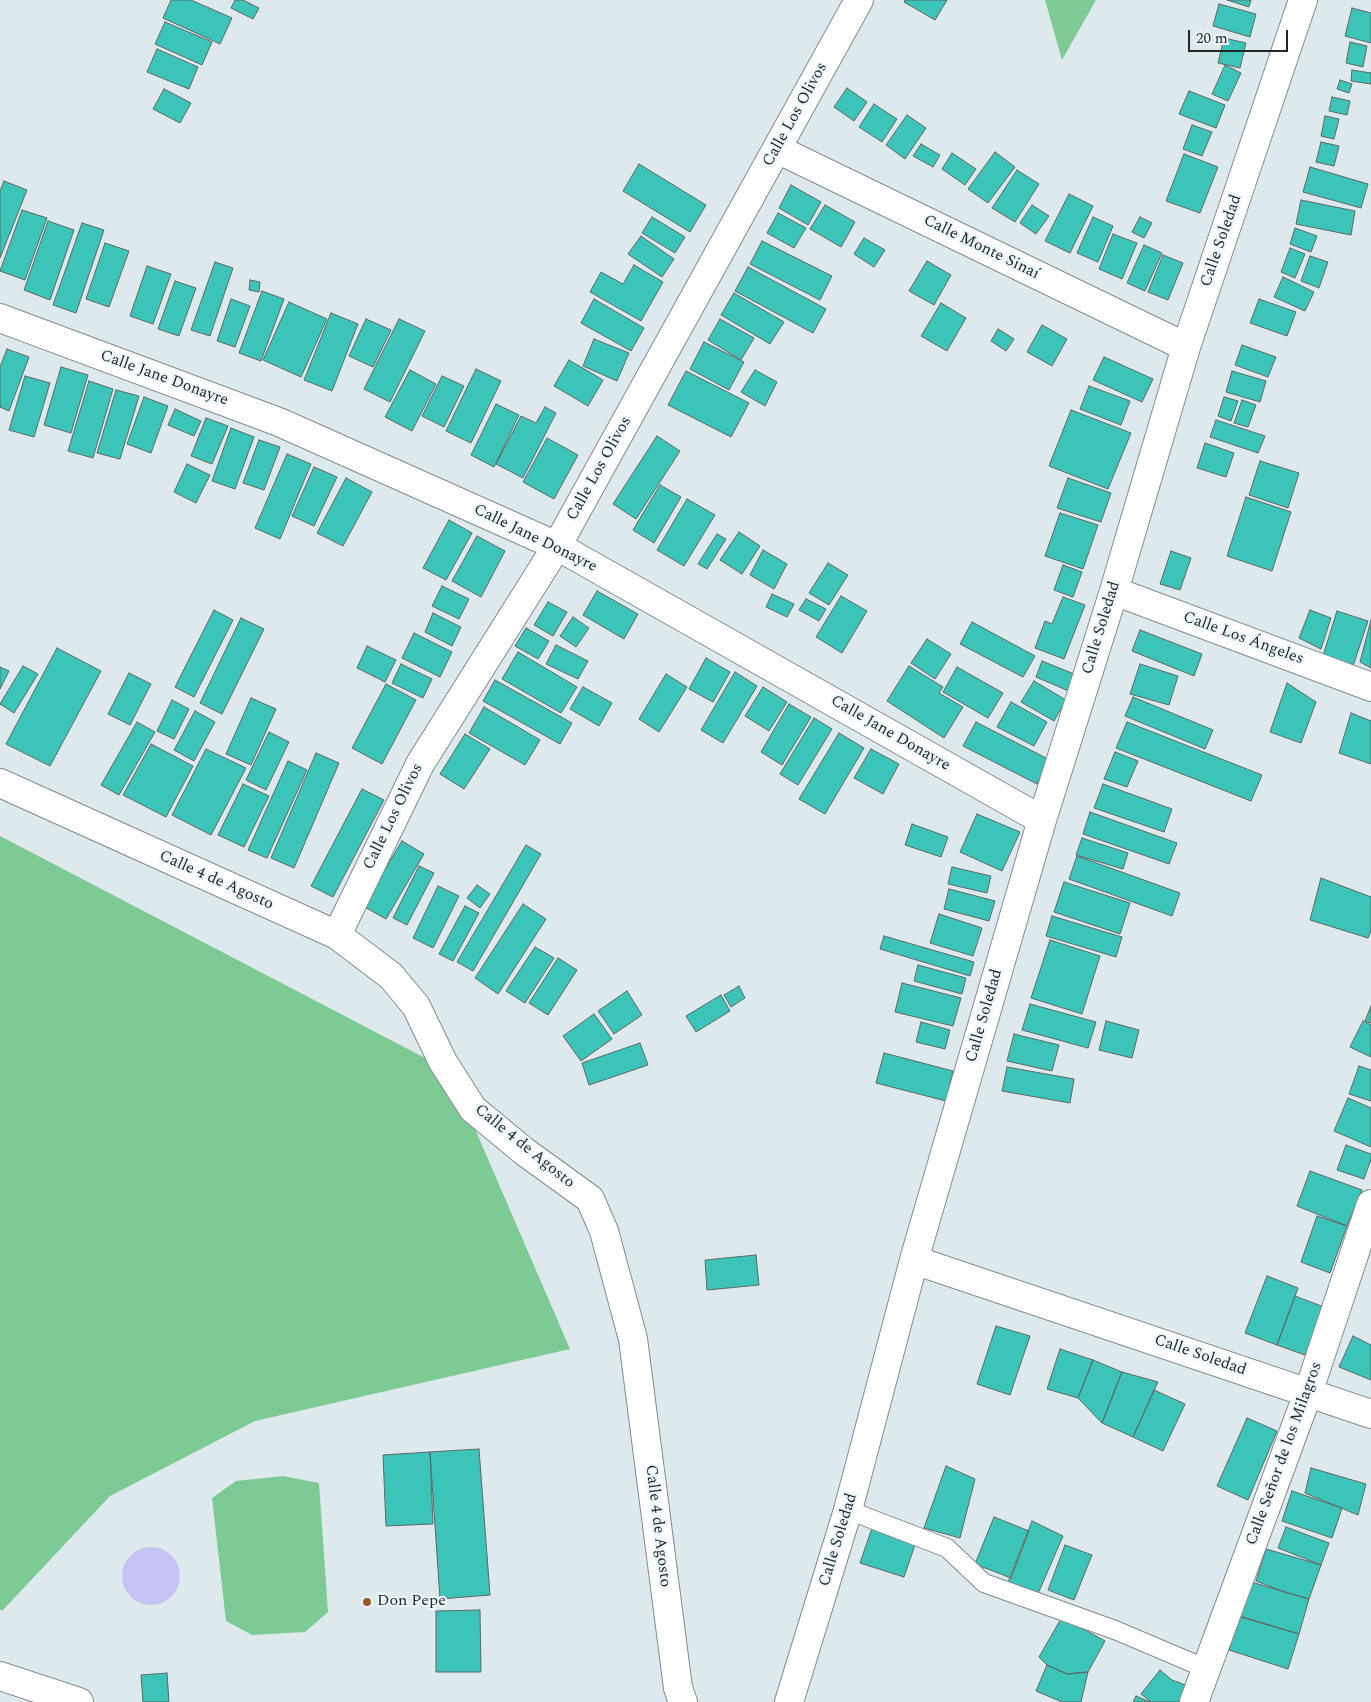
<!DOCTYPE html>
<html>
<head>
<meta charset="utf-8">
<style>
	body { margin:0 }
	#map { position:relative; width:1371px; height:1702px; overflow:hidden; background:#dee9ed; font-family:Spectral,serif }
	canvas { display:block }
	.scale { position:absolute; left:1188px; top:30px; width:100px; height:22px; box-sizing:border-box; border:2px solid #242829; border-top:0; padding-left:6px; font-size:15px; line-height:18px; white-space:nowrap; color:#242829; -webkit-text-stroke:4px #ecf7fb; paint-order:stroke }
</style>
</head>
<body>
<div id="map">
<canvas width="1371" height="1702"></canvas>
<div class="scale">20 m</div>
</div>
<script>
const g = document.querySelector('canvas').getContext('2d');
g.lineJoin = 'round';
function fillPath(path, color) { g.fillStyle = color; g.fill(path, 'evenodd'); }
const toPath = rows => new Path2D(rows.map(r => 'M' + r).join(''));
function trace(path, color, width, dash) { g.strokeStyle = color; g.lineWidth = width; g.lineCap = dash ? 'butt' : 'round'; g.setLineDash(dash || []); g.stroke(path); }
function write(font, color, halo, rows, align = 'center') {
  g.font = font + ' Spectral,serif'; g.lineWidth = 4.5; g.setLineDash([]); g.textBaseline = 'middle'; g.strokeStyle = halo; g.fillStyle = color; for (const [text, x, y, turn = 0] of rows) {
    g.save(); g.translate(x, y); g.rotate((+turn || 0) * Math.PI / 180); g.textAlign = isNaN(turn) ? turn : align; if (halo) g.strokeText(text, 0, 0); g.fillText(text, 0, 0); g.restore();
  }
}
fillPath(toPath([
	[1045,0,1096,0,1062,60],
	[0,836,450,1071,570,1349,255,1421,110,1496,3,1610,0,1610],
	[283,1476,319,1483,328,1612,305,1632,252,1635,226,1621,212,1498,236,1481]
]), '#7eca95');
fillPath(toPath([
	'122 1576a29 29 0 1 1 58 0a29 29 0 1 1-58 0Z'
]), '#c6c3f4');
const building = toPath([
	[171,0,191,0,232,18,220,44,163,18,171,0],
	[235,0,243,0,259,8,253,19,231,8,235,0],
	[905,0,947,0,935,20,904,2,905,0],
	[1227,0,1251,0,1249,7,1227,0],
	[1219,4,1256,14,1250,37,1213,26,1219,4],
	[1352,8,1371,13,1371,43,1345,36,1352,8],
	[165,22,212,42,202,65,155,44,165,22],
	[1224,38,1246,43,1240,68,1218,63,1224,38],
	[1350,42,1367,46,1363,67,1346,63,1350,42],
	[157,49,198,67,189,89,147,72,157,49],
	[1225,65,1241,73,1228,101,1212,94,1225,65],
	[1352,70,1371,73,1371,84,1351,81,1352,70],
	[1340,80,1352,84,1349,93,1337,89,1340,80],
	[847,88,867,102,854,121,834,107,847,88],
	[164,89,191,103,180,123,153,109,164,89],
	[1189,91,1225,105,1216,128,1179,114,1189,91],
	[1332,97,1350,101,1347,115,1329,111,1332,97],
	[874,104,897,119,882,142,859,127,874,104],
	[907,115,926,128,905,159,886,145,907,115],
	[1325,116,1339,119,1334,139,1321,136,1325,116],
	[1192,125,1212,132,1202,156,1183,149,1192,125],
	[1321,142,1339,146,1334,166,1316,162,1321,142],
	[921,144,940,155,933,167,913,156,921,144],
	[995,152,1015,167,988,203,968,189,995,152],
	[952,153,976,169,965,185,942,169,952,153],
	[1184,154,1218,167,1200,213,1166,201,1184,154],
	[639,164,706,205,690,232,623,191,639,164],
	[1310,167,1368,184,1361,208,1303,192,1310,167],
	[1017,170,1039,184,1015,222,992,208,1017,170],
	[4,181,27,190,0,258,0,191,4,181],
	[791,185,821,202,808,225,779,208,791,185],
	[1069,194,1093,206,1070,253,1045,241,1069,194],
	[1301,200,1355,211,1351,235,1296,224,1301,200],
	[825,205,855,222,841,247,810,229,825,205],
	[1032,205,1049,216,1036,234,1020,223,1032,205],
	[22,210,47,218,25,280,0,271,22,210],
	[778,213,806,228,794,248,767,233,778,213],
	[652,217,685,237,675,253,642,233,652,217],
	[1093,217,1113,226,1098,262,1077,253,1093,217],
	[1140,217,1152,223,1144,238,1132,232,1140,217],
	[48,221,74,230,50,300,24,290,48,221],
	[82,223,104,230,76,313,53,305,82,223],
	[1295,228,1317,236,1311,252,1290,244,1295,228],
	[1113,234,1137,243,1122,279,1099,269,1113,234],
	[641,236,674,259,662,277,628,254,641,236],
	[864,238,885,250,874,267,854,254,864,238],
	[762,241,832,276,820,300,750,264,762,241],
	[105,243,129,251,109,307,86,299,105,243],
	[1144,245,1162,253,1145,291,1127,283,1144,245],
	[1290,248,1305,254,1295,278,1281,272,1290,248],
	[1163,255,1183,263,1168,300,1148,292,1163,255],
	[1310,256,1328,262,1319,288,1301,281,1310,256],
	[927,261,951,275,934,305,909,291,927,261],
	[215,262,233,268,210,336,191,330,215,262],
	[634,265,663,282,641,321,590,292,601,272,623,284,634,265],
	[147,266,171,274,153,324,130,316,147,266],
	[748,267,826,309,813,333,735,291,748,267],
	[1283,277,1314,292,1305,311,1274,297,1283,277],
	[250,280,260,282,259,292,249,290,250,280],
	[175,281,196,288,179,336,158,329,175,281],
	[262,291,284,299,261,361,239,353,262,291],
	[734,293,784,322,770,344,721,315,734,293],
	[231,299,250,306,235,347,217,341,231,299],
	[594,299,644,328,631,351,581,323,594,299],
	[1259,299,1296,312,1287,336,1250,323,1259,299],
	[289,302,327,319,301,377,263,360,289,302],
	[941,303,966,318,947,351,921,336,941,303],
	[331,313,358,324,332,391,304,380,331,313],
	[366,319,391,330,373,367,349,356,366,319],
	[399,319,425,331,390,402,364,389,399,319],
	[720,319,754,338,741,360,708,340,720,319],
	[1042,325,1067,339,1052,366,1027,352,1042,325],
	[998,329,1014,339,1006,351,991,341,998,329],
	[594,339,629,353,617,381,583,366,594,339],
	[704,342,744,362,729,390,690,369,704,342],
	[1242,345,1276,357,1268,377,1235,365,1242,345],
	[7,349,29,357,9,411,0,407,0,367,7,349],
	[1104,357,1153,379,1142,402,1093,380,1104,357],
	[569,360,603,380,588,406,554,386,569,360],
	[61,367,88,375,71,433,44,425,61,367],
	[476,369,501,381,471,443,446,431,476,369],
	[410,370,436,384,412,431,385,417,410,370],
	[755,370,777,382,765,406,741,392,755,370],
	[686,371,749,403,731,437,668,405,686,371],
	[1232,371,1266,381,1260,402,1226,392,1232,371],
	[25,376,50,383,34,437,9,430,25,376],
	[442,376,464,386,444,427,422,416,442,376],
	[89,381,113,389,93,458,68,451,89,381],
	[1089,386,1130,401,1121,425,1080,409,1089,386],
	[116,390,139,396,120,459,97,453,116,390],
	[144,397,168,406,151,453,127,444,144,397],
	[1224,397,1238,401,1231,421,1218,416,1224,397],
	[1242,400,1256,405,1248,427,1234,423,1242,400],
	[496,404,519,415,494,467,471,455,496,404],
	[545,407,556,413,523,478,496,464,521,416,536,423,545,407],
	[175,409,201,421,194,436,168,425,175,409],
	[1071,410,1131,433,1108,489,1049,466,1071,410],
	[206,418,228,426,212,464,191,456,206,418],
	[1216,420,1265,436,1258,453,1210,437,1216,420],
	[231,428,254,437,235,489,212,481,231,428],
	[657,436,680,451,636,519,613,504,657,436],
	[547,438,578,455,554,499,523,482,547,438],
	[259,440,280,447,264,490,243,483,259,440],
	[1205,443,1234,453,1226,477,1197,468,1205,443],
	[287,454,311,464,280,539,255,528,287,454],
	[1260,461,1299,473,1288,508,1249,495,1260,461],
	[187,464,210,475,196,503,174,492,187,464],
	[314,467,337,477,314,526,292,516,314,467],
	[346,478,372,492,343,546,317,533,346,478],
	[1068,478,1111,493,1101,522,1057,508,1068,478],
	[660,485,681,497,654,543,633,530,660,485],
	[1246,497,1291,512,1272,571,1227,556,1246,497],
	[687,499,715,515,684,566,657,550,687,499],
	[1060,513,1098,525,1083,569,1045,556,1060,513],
	[449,520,472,533,446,580,423,568,449,520],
	[739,532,760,546,742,574,720,560,739,532],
	[717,534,726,539,707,569,698,564,717,534],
	[477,536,505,551,481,597,452,581,477,536],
	[763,550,787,564,774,589,750,575,763,550],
	[1171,551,1191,558,1180,590,1160,584,1171,551],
	[828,563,848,575,829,605,809,593,828,563],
	[1063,565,1082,572,1073,597,1054,590,1063,565],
	[442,586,469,599,459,619,432,606,442,586],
	[597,591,638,614,624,639,583,615,597,591],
	[772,594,794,604,787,617,766,607,772,594],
	[841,596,867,611,842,653,816,637,841,596],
	[1063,597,1085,605,1064,659,1035,648,1045,621,1052,624,1063,597],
	[806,599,826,609,819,621,799,610,806,599],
	[548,602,567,612,553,636,534,625,548,602],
	[214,610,233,620,194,697,175,687,214,610],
	[1310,610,1331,618,1321,649,1299,638,1310,610],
	[1337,611,1368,621,1351,672,1321,662,1337,611],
	[433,613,461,627,452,646,425,632,433,613],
	[573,617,589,628,576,647,560,636,573,617],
	[241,618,264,629,222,714,200,703,241,618],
	[1371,620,1371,668,1360,662,1371,620],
	[972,622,1035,656,1023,677,960,644,972,622],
	[526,628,549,641,538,659,515,646,526,628],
	[1140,630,1202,654,1194,676,1132,651,1140,630],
	[414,633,452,652,440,677,402,658,414,633],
	[927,639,951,654,935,679,911,663,927,639],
	[556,645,588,661,578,679,546,664,556,645],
	[367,646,396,660,385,682,357,668,367,646],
	[57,648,101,671,50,766,6,744,57,648],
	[518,652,577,687,561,713,502,679,518,652],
	[706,658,730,672,713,702,689,689,706,658],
	[1042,661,1079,676,1071,692,1036,677,1042,661],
	[401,664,432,679,423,698,392,683,401,664],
	[1140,664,1178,676,1169,705,1130,694,1140,664],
	[23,666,38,674,14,713,0,704,23,666],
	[909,666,943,687,939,693,963,707,944,738,887,701,909,666],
	[0,667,9,671,0,689,0,667],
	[957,667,1003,693,988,718,943,692,957,667],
	[735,672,757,686,723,743,701,730,735,672],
	[129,673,151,684,130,725,108,714,129,673],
	[666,674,687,687,659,732,639,719,666,674],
	[495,680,572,723,560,744,483,701,495,680],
	[1034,681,1066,700,1054,721,1021,702,1034,681],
	[1287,683,1316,702,1301,743,1270,732,1287,683],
	[386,684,416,700,382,764,352,748,386,684],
	[583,687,612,703,599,726,570,709,583,687],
	[763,687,787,702,769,731,745,716,763,687],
	[1133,697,1213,730,1205,749,1125,716,1133,697],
	[251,698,276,709,251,765,226,754,251,698],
	[172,700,189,709,174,739,157,731,172,700],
	[1011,702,1047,722,1034,746,997,727,1011,702],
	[789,704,811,717,782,765,761,752,789,704],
	[484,707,540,740,525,765,469,733,484,707],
	[195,711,215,722,194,761,174,750,195,711],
	[1351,713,1371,721,1371,764,1339,753,1351,713],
	[814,718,832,729,798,785,780,774,814,718],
	[137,722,155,732,119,795,101,785,137,722],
	[976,722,1050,760,1037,784,963,746,976,722],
	[1127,722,1262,775,1251,801,1116,748,1127,722],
	[269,732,289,742,266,790,246,780,269,732],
	[839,733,864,748,825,814,799,799,839,733],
	[465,734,490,749,464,789,440,774,465,734],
	[151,744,193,766,166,817,123,795,151,744],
	[206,749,246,768,211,835,172,815,206,749],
	[871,749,899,764,883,794,854,778,871,749],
	[1115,752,1138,761,1127,787,1104,779,1115,752],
	[316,753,339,763,294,868,271,858,316,753],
	[288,761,307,770,267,858,248,850,288,761],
	[243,784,269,796,244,847,218,835,243,784],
	[1103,784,1172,809,1164,832,1094,808,1103,784],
	[362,789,384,800,333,897,311,886,362,789],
	[1090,812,1177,843,1169,864,1083,834,1090,812],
	[977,814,1020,832,1002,871,960,852,977,814],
	[912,824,948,837,941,857,905,845,912,824],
	[1082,838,1128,853,1123,869,1076,855,1082,838],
	[402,841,424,854,386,919,363,906,402,841],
	[526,845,541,854,473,971,457,962,526,845],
	[1077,856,1180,893,1172,916,1069,879,1077,856],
	[419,866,434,873,407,925,393,918,419,866],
	[952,867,991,876,987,893,948,884,952,867],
	[1321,878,1371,897,1371,931,1368,938,1310,920,1321,878],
	[1064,882,1130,903,1120,934,1054,912,1064,882],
	[477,885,490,894,480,908,467,898,477,885],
	[438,886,459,896,433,948,413,938,438,886],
	[949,889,995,901,989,921,944,909,949,889],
	[523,904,546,919,498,994,475,978,523,904],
	[465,906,479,913,453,961,439,954,465,906],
	[939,914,982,928,973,956,930,943,939,914],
	[1052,916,1122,937,1116,957,1046,936,1052,916],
	[884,936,974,962,970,976,880,949,884,936],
	[1050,940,1100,956,1082,1014,1031,998,1050,940],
	[535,947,554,958,525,1003,506,991,535,947],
	[558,958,577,970,548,1015,529,1003,558,958],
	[918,965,966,978,962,994,914,981,918,965],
	[902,983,961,998,953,1026,895,1012,902,983],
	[739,986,745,998,731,1007,724,995,739,986],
	[627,991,642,1015,614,1034,598,1011,627,991],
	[721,995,730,1011,696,1032,686,1016,721,995],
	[1030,1004,1096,1022,1088,1048,1022,1030,1030,1004],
	[1371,1006,1371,1023,1365,1021,1371,1006],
	[594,1014,612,1039,581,1061,563,1036,594,1014],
	[1106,1021,1139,1030,1132,1058,1099,1050,1106,1021],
	[1363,1021,1371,1025,1371,1057,1350,1047,1363,1021],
	[921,1022,950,1030,945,1049,916,1042,921,1022],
	[1014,1034,1059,1045,1052,1071,1007,1061,1014,1034],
	[640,1043,648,1065,589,1085,582,1063,640,1043],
	[884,1053,953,1071,946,1101,876,1083,884,1053],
	[1359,1066,1371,1070,1371,1101,1349,1094,1359,1066],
	[1007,1067,1074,1079,1070,1103,1002,1091,1007,1067],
	[1348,1098,1371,1108,1371,1147,1334,1131,1348,1098],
	[1346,1145,1371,1154,1371,1159,1364,1179,1337,1170,1346,1145],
	[1310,1171,1362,1190,1347,1226,1297,1206,1310,1171],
	[1317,1216,1347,1226,1330,1273,1301,1262,1317,1216],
	[756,1255,759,1285,707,1290,705,1260,756,1255],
	[1267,1276,1298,1288,1277,1345,1245,1333,1267,1276],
	[1295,1296,1324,1307,1305,1355,1277,1345,1295,1296],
	[996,1326,1030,1336,1010,1395,977,1384,996,1326],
	[1353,1336,1371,1345,1371,1380,1339,1367,1353,1336],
	[1060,1349,1093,1360,1078,1398,1047,1389,1060,1349],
	[1093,1360,1122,1372,1102,1423,1078,1398,1093,1360],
	[1122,1372,1158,1382,1133,1437,1102,1423,1122,1372],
	[1154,1390,1185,1404,1163,1451,1133,1437,1154,1390],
	[1247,1418,1277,1431,1248,1500,1217,1486,1247,1418],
	[479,1449,490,1595,440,1599,430,1452,479,1449],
	[430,1452,433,1524,386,1526,383,1455,430,1452],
	[946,1466,975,1479,960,1538,924,1528,946,1466],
	[1311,1468,1366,1484,1358,1515,1305,1493,1311,1468],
	[1292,1491,1342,1508,1332,1538,1282,1521,1292,1491],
	[994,1517,1029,1531,1011,1578,975,1564,994,1517],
	[1032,1521,1063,1536,1037,1596,1007,1585,1032,1521],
	[1286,1527,1329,1543,1321,1565,1278,1548,1286,1527],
	[872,1528,916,1542,904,1577,860,1563,872,1528],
	[1065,1545,1092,1555,1074,1600,1048,1590,1065,1545],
	[1266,1549,1321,1565,1309,1599,1284,1592,1256,1581,1266,1549],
	[1248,1581,1309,1599,1299,1634,1237,1616,1248,1581],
	[480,1610,481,1672,436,1672,436,1611,480,1610],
	[1240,1616,1299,1634,1288,1669,1229,1650,1240,1616],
	[1062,1617,1105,1641,1088,1672,1067,1674,1047,1665,1039,1657,1062,1617],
	[1047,1665,1067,1674,1088,1672,1081,1702,1062,1702,1036,1691,1047,1665],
	[1160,1670,1172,1680,1188,1686,1182,1702,1151,1702,1141,1694,1160,1670],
	[167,1673,169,1702,143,1702,141,1675,167,1673],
	[1136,1696,1150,1702,1133,1702,1136,1696]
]);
fillPath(building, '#3dc4b8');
trace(building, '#5c6765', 1);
const service = toPath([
	[848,1510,947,1548,984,1583,1115,1630,1207,1669]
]);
const minor = toPath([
	[777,149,1186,347],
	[0,318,279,422,557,546,1042,820],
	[1114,591,1371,687],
	[0,783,337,935,391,976,416,1006,443,1062,473,1109,525,1152,590,1199,604,1231,633,1339,678,1688,683,1702],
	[337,935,420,764,557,546,859,0],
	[914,1260,1371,1414],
	[0,1676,79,1702],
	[789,1702,848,1510,914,1260,1042,820,1114,591,1186,347,1303,0],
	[1194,1702,1308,1393,1371,1204]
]);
trace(service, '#828c8f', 20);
trace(minor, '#828c8f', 30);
trace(service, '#fff', 18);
trace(minor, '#fff', 28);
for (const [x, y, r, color] of [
	[367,1602,5,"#9a5528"]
]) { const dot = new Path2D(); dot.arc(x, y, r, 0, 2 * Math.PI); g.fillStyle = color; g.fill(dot); trace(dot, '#ecf7fb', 2); }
write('16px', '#242829', '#ecf7fb', [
	["Calle Los Olivos",796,115,-61],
	["Calle Soledad",1222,241,-71],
	["Calle Monte Sinaí",981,248,26],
	["Calle Jane Donayre",164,379,20],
	["Calle Los Olivos",600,469,-61],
	["Calle Jane Donayre",535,539,26],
	["Calle Soledad",1102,628,-73],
	["Calle Los Ángeles",1243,639,20],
	["Calle Jane Donayre",890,734,30],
	["Calle Los Olivos",394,817,-64],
	["Calle 4 de Agosto",216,881,24],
	["Calle Soledad",985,1016,-74],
	["Calle 4 de Agosto",524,1147,39],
	["Calle Soledad",1200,1356,19],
	["Calle Señor de los Milagros",1285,1454,-70],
	["Calle 4 de Agosto",657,1526,83],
	["Calle Soledad",839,1540,-73]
]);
write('16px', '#242829', '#ecf7fb', [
	["Don Pepe",377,1602]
], 'left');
</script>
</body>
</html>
